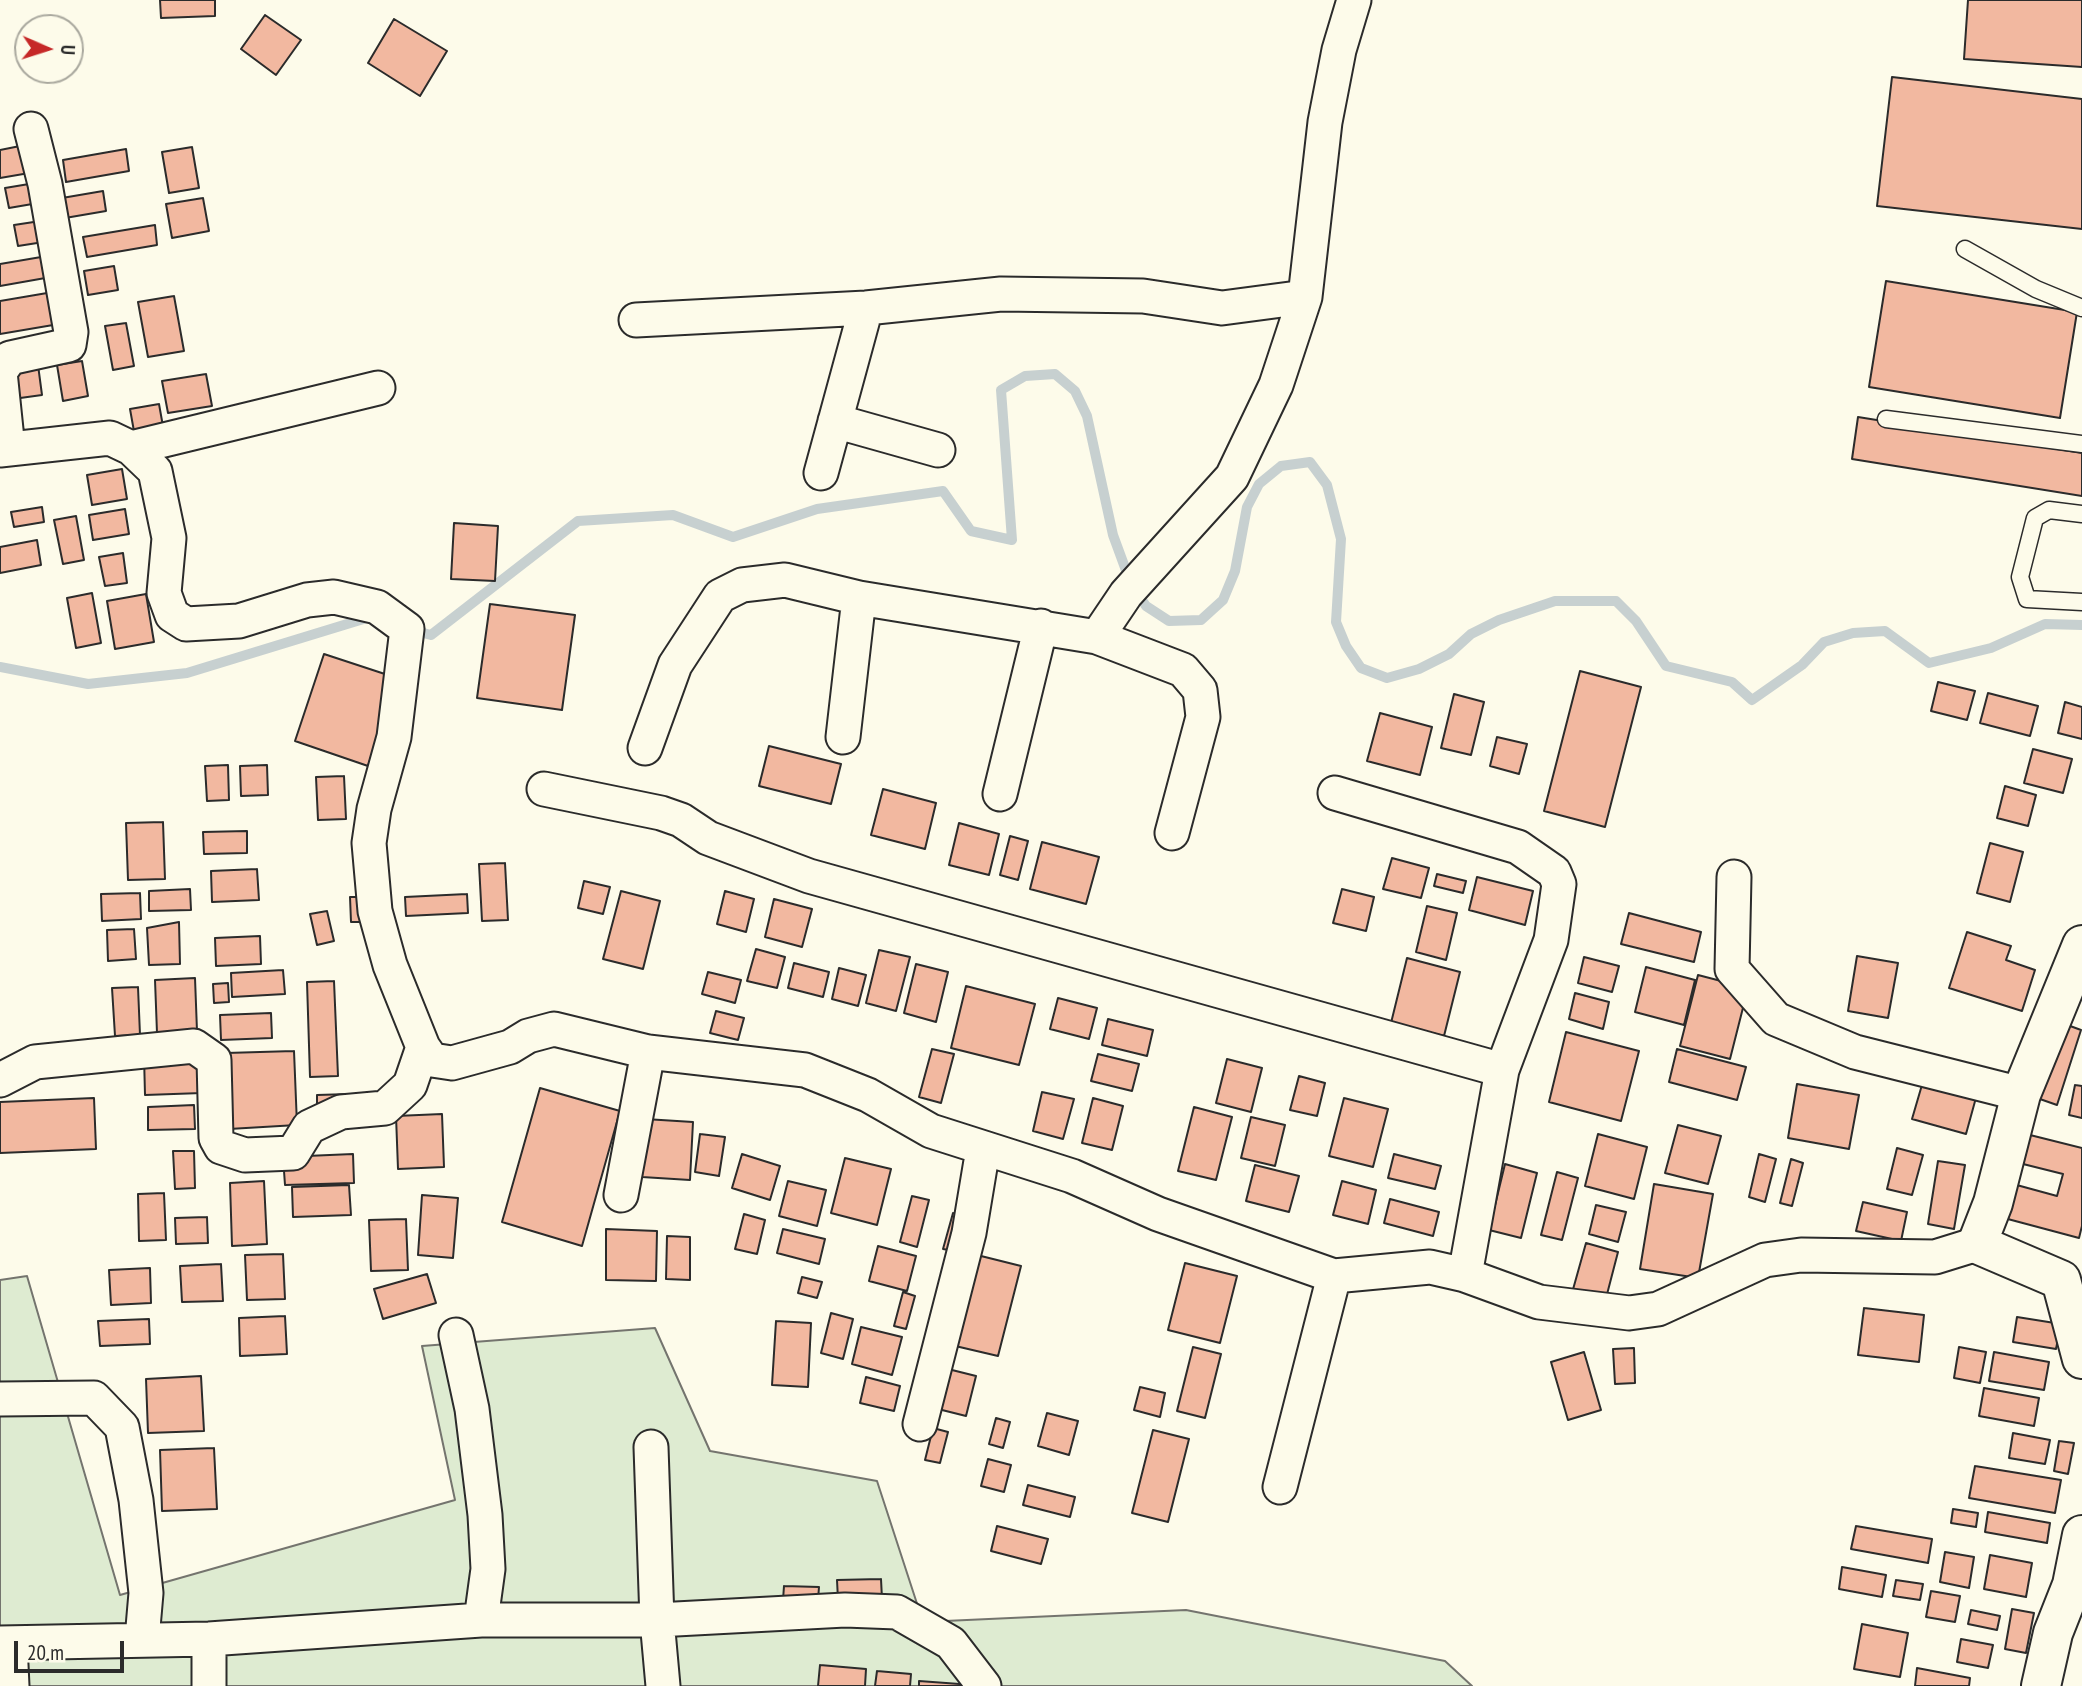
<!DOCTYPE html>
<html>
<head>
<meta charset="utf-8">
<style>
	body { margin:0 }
	#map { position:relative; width:2082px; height:1686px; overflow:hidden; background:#fdfbea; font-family:"PT Sans Narrow",sans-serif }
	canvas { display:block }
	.north { position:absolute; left:14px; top:14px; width:70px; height:70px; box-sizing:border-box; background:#fdfbea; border:2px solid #a9a89e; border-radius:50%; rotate:93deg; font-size:19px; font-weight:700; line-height:28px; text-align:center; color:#2b2b2b }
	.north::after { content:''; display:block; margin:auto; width:24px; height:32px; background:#c62828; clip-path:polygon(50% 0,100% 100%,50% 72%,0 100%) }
	.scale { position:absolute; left:14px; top:1641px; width:110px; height:32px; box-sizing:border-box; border:4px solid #2b2b2b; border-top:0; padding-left:9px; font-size:21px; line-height:24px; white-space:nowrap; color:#2b2b2b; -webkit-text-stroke:5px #fdfbea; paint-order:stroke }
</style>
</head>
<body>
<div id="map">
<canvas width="2082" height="1686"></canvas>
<div class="north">U</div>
<div class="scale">20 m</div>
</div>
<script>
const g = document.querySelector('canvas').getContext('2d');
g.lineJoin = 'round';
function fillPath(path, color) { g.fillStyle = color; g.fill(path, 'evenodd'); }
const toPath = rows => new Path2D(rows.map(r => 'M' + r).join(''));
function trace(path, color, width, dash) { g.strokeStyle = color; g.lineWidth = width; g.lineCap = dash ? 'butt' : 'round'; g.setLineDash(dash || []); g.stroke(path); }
const green = toPath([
	[27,1276,120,1595,455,1500,422,1346,655,1328,710,1451,877,1481,923,1622,1186,1610,1445,1661,1472,1686,0,1686,0,1280,27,1276]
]);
fillPath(green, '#deebd1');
trace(green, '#74746e', 2);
trace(toPath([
	[412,630,431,635,578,521,673,515,733,537,817,509,943,491,971,531,1012,540,1001,390,1025,376,1055,374,1075,391,1087,416,1113,535,1131,584,1146,606,1169,621,1201,620,1223,600,1235,571,1247,507,1259,484,1281,466,1310,462,1327,485,1341,539,1336,622,1346,646,1361,668,1387,678,1419,669,1449,654,1471,634,1499,620,1555,601,1616,601,1636,621,1666,666,1732,682,1752,700,1802,665,1824,642,1853,633,1885,631,1929,663,1991,648,2045,624,2082,625],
	[0,667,88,684,187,673,370,617]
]), '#c7d0d0', 10);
const building = toPath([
	[160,0,215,0,215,16,161,18,160,0],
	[1968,0,2082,0,2082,67,1964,59,1968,0],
	[265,15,301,40,276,75,241,49,265,15],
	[394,19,447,51,420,96,368,63,394,19],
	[1892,77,2082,99,2082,229,1877,206,1892,77],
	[30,144,35,172,0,178,0,150,30,144],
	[192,147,199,188,169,193,162,152,192,147],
	[126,149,129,171,66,182,63,160,126,149],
	[41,182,44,202,9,208,5,188,41,182],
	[103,191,106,211,65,218,62,198,103,191],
	[203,198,209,231,172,238,166,204,203,198],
	[47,220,50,241,18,246,14,225,47,220],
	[155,225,157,245,87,257,83,237,155,225],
	[47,256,51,277,0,286,0,264,47,256],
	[114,266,118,290,88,295,84,271,114,266],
	[1886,281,2077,312,2060,418,1869,387,1886,281],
	[53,292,59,324,0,334,0,301,53,292],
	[174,296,184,351,148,357,138,302,174,296],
	[126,323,134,366,113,370,105,326,126,323],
	[82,361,88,396,63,401,57,365,82,361],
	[38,365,42,395,13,399,9,370,38,365],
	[206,374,212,406,168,413,162,381,206,374],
	[159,404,164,432,135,437,130,409,159,404],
	[1858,417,2082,453,2082,496,1852,459,1858,417],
	[122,469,127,499,92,505,87,475,122,469],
	[42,507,44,522,14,527,11,512,42,507],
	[125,509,129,534,93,540,89,515,125,509],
	[76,516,84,560,63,564,54,520,76,516],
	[454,523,498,526,495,581,451,579,454,523],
	[37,540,41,565,0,573,0,547,37,540],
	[123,553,127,583,105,586,99,557,123,553],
	[92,593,101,643,76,648,67,598,92,593],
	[146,594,154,642,115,649,107,601,146,594],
	[490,604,575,615,562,710,477,698,490,604],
	[324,654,397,678,368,766,295,741,324,654],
	[1580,671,1641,687,1605,827,1544,811,1580,671],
	[1938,682,1975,691,1967,720,1931,711,1938,682],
	[1988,693,2038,706,2030,736,1980,723,1988,693],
	[1454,694,1484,702,1471,755,1441,748,1454,694],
	[2065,702,2082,707,2082,739,2058,733,2065,702],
	[1380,713,1432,727,1420,775,1367,761,1380,713],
	[1497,737,1527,744,1519,774,1490,766,1497,737],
	[769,746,841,764,831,804,759,786,769,746],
	[2033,749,2072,759,2063,793,2024,783,2033,749],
	[228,765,229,800,207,801,205,766,228,765],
	[267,765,268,795,241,796,240,766,267,765],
	[344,776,346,819,318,820,316,777,344,776],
	[2005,786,2036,795,2028,826,1997,818,2005,786],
	[883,789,936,803,925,849,871,835,883,789],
	[163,822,165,879,128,880,126,823,163,822],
	[959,823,999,834,989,875,949,865,959,823],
	[247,831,247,853,204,854,203,832,247,831],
	[1010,836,1028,841,1018,880,1000,875,1010,836],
	[1042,842,1099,857,1086,904,1030,889,1042,842],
	[1990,843,2023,852,2010,902,1977,893,1990,843],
	[1392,858,1429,868,1421,898,1383,889,1392,858],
	[505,863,508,920,482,921,479,864,505,863],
	[257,869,259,900,212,902,211,871,257,869],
	[1437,874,1466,881,1463,893,1434,886,1437,874],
	[1477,877,1533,891,1525,925,1469,910,1477,877],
	[584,881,610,887,603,914,578,908,584,881],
	[190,889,191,910,149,911,149,891,190,889],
	[1342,889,1374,897,1366,931,1333,923,1342,889],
	[621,891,660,901,643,969,603,959,621,891],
	[725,891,754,899,746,932,717,924,725,891],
	[140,893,141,919,102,921,101,894,140,893],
	[467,894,468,913,406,916,405,897,467,894],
	[350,897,361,897,362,922,351,922,350,897],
	[774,899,812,909,802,947,765,937,774,899],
	[1427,906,1457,913,1446,960,1416,952,1427,906],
	[327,911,334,941,317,945,310,914,327,911],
	[1629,913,1701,932,1694,962,1621,944,1629,913],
	[179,922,180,964,149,965,147,928,179,922],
	[134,929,136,959,108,961,107,930,134,929],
	[1967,932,2011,946,2006,960,2035,970,2022,1011,1949,988,1967,932],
	[260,936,261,964,216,966,215,938,260,936],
	[756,949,785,957,777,988,747,981,756,949],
	[879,950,910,957,896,1011,866,1003,879,950],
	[1857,956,1898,963,1888,1018,1848,1011,1857,956],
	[1584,957,1619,966,1612,992,1578,983,1584,957],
	[1407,958,1460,972,1444,1036,1391,1023,1407,958],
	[794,963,829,972,823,997,788,988,794,963],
	[916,964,948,972,936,1022,904,1013,916,964],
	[1646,967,1695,980,1684,1025,1635,1012,1646,967],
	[839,968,866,975,858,1006,832,999,839,968],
	[283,970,285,994,232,997,231,973,283,970],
	[708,972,741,980,735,1003,702,994,708,972],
	[1698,975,1748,988,1730,1059,1680,1046,1698,975],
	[195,978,197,1031,157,1033,155,980,195,978],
	[334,981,338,1076,310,1077,307,982,334,981],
	[228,983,229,1002,214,1003,213,984,228,983],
	[966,986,1035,1004,1019,1065,951,1048,966,986],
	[138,987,140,1035,115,1036,112,988,138,987],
	[1575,993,1609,1002,1603,1029,1569,1019,1575,993],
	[1058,998,1097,1008,1089,1039,1050,1029,1058,998],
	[716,1011,744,1018,738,1040,710,1033,716,1011],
	[271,1013,272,1038,221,1040,220,1015,271,1013],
	[1108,1019,1153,1030,1147,1056,1102,1045,1108,1019],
	[2062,1023,2081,1030,2057,1105,2037,1098,2062,1023],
	[1566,1032,1639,1051,1621,1121,1549,1102,1566,1032],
	[932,1049,954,1054,941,1103,919,1097,932,1049],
	[1677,1049,1746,1067,1737,1100,1669,1082,1677,1049],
	[294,1051,297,1125,229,1129,226,1053,294,1051],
	[200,1053,202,1093,145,1095,144,1056,200,1053],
	[1098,1054,1139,1064,1132,1091,1091,1081,1098,1054],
	[1227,1059,1262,1068,1251,1112,1216,1103,1227,1059],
	[1299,1076,1325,1083,1317,1116,1290,1110,1299,1076],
	[1924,1078,1977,1094,1966,1134,1912,1119,1924,1078],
	[1797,1084,1859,1095,1849,1149,1788,1138,1797,1084],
	[2075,1085,2082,1086,2082,1118,2069,1115,2075,1085],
	[540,1088,620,1111,582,1246,502,1222,540,1088],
	[1042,1092,1074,1099,1063,1139,1033,1131,1042,1092],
	[350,1094,351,1106,317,1107,317,1095,350,1094],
	[94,1098,96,1149,0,1153,0,1102,94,1098],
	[1093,1098,1123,1106,1112,1150,1082,1143,1093,1098],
	[1344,1098,1388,1109,1373,1167,1329,1156,1344,1098],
	[194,1105,195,1129,148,1130,148,1107,194,1105],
	[1194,1107,1232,1117,1216,1180,1178,1171,1194,1107],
	[442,1114,444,1167,398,1169,396,1116,442,1114],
	[1251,1117,1285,1125,1275,1166,1241,1158,1251,1117],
	[645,1119,693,1122,690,1180,642,1177,645,1119],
	[1678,1125,1721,1136,1708,1184,1665,1173,1678,1125],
	[700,1134,725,1137,719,1176,695,1172,700,1134],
	[1598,1134,1647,1147,1634,1199,1585,1186,1598,1134],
	[2030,1135,2082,1148,2082,1226,2079,1238,2004,1218,2013,1184,2057,1196,2063,1174,2023,1164,2030,1135],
	[1897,1148,1923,1155,1912,1195,1887,1189,1897,1148],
	[173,1151,194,1151,195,1188,175,1189,173,1151],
	[353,1154,354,1183,285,1185,283,1157,353,1154],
	[742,1154,780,1166,770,1200,732,1188,742,1154],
	[1394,1154,1441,1166,1435,1189,1388,1178,1394,1154],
	[1759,1154,1776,1159,1765,1202,1749,1197,1759,1154],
	[845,1158,891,1169,877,1225,831,1213,845,1158],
	[1791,1159,1803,1163,1792,1206,1780,1203,1791,1159],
	[1938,1161,1965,1165,1954,1229,1928,1224,1938,1161],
	[1505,1164,1537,1173,1521,1238,1489,1230,1505,1164],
	[1255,1165,1299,1176,1289,1212,1246,1201,1255,1165],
	[1557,1172,1578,1178,1562,1240,1541,1235,1557,1172],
	[264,1181,267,1244,232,1246,230,1183,264,1181],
	[788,1181,826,1190,817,1226,779,1216,788,1181],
	[1342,1181,1376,1190,1368,1224,1333,1215,1342,1181],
	[1654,1184,1713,1194,1698,1278,1640,1269,1654,1184],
	[349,1185,351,1215,293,1217,292,1187,349,1185],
	[164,1193,166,1240,139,1241,138,1194,164,1193],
	[422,1195,458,1198,453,1258,418,1255,422,1195],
	[912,1196,929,1200,917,1247,900,1242,912,1196],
	[1390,1199,1439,1212,1433,1236,1384,1223,1390,1199],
	[1863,1202,1907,1212,1901,1241,1856,1231,1863,1202],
	[1596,1205,1626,1212,1618,1242,1589,1234,1596,1205],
	[953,1213,963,1215,954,1251,943,1249,953,1213],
	[744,1214,765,1220,757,1254,735,1249,744,1214],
	[207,1217,208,1243,176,1244,175,1218,207,1217],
	[406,1219,408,1270,371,1271,369,1220,406,1219],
	[606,1229,657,1231,656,1281,606,1280,606,1229],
	[783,1229,825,1239,819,1264,777,1253,783,1229],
	[667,1236,690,1237,690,1280,666,1279,667,1236],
	[1586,1243,1618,1252,1605,1302,1572,1293,1586,1243],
	[878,1246,916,1256,907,1291,869,1281,878,1246],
	[283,1254,285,1299,247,1300,245,1255,283,1254],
	[973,1254,1021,1266,998,1356,951,1345,973,1254],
	[1185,1263,1237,1276,1220,1343,1168,1330,1185,1263],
	[221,1264,223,1301,182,1302,180,1266,221,1264],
	[150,1268,151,1303,111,1305,109,1270,150,1268],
	[427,1274,436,1303,383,1319,374,1289,427,1274],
	[802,1277,822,1282,817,1298,798,1293,802,1277],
	[903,1292,915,1296,906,1329,894,1326,903,1292],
	[1864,1308,1924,1315,1919,1362,1858,1355,1864,1308],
	[831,1313,853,1319,843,1359,821,1353,831,1313],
	[285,1316,287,1354,240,1356,239,1318,285,1316],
	[2017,1317,2061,1324,2056,1349,2013,1342,2017,1317],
	[149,1319,150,1344,100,1346,98,1321,149,1319],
	[776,1321,811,1323,808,1387,772,1385,776,1321],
	[861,1327,902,1337,892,1375,852,1364,861,1327],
	[1193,1347,1221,1354,1205,1418,1177,1411,1193,1347],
	[1959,1347,1986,1352,1980,1383,1954,1378,1959,1347],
	[1634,1348,1635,1383,1615,1384,1613,1349,1634,1348],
	[1584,1352,1601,1410,1568,1420,1551,1362,1584,1352],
	[1994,1352,2049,1362,2044,1390,1989,1381,1994,1352],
	[948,1369,976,1376,966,1416,938,1409,948,1369],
	[201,1376,204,1431,148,1433,146,1379,201,1376],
	[866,1377,900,1386,894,1411,860,1403,866,1377],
	[1140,1387,1165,1393,1160,1417,1134,1410,1140,1387],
	[1984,1388,2039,1398,2034,1426,1979,1416,1984,1388],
	[1047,1413,1078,1421,1069,1455,1038,1446,1047,1413],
	[996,1418,1010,1422,1003,1448,989,1444,996,1418],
	[933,1428,948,1432,940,1463,925,1460,933,1428],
	[1153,1430,1189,1439,1168,1522,1132,1513,1153,1430],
	[2013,1433,2050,1440,2045,1464,2009,1458,2013,1433],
	[2059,1441,2074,1443,2068,1474,2054,1471,2059,1441],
	[214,1448,217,1509,162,1511,160,1450,214,1448],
	[988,1459,1011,1465,1004,1492,981,1486,988,1459],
	[1975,1466,2061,1480,2055,1513,1969,1498,1975,1466],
	[1028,1485,1075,1497,1070,1517,1023,1505,1028,1485],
	[1953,1509,1978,1513,1976,1527,1951,1523,1953,1509],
	[1988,1512,2050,1523,2047,1543,1985,1532,1988,1512],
	[997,1526,1048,1539,1041,1564,991,1551,997,1526],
	[1856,1526,1932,1539,1928,1563,1851,1549,1856,1526],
	[1945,1552,1974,1557,1969,1588,1940,1582,1945,1552],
	[1990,1555,2032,1563,2026,1597,1984,1589,1990,1555],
	[1842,1567,1886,1575,1882,1597,1839,1589,1842,1567],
	[881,1579,882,1599,838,1600,837,1580,881,1579],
	[1896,1580,1923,1584,1920,1600,1893,1596,1896,1580],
	[784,1586,819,1587,818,1600,783,1600,784,1586],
	[1931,1591,1960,1596,1955,1622,1926,1617,1931,1591],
	[2012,1609,2034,1613,2026,1653,2005,1649,2012,1609],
	[1971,1610,2000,1616,1997,1630,1968,1624,1971,1610],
	[1862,1624,1908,1633,1900,1677,1854,1669,1862,1624],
	[1961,1639,1993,1645,1988,1668,1957,1662,1961,1639],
	[820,1665,866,1669,865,1686,818,1686,820,1665],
	[1917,1668,1970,1678,1969,1686,1915,1686,1917,1668],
	[877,1671,911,1674,910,1686,875,1686,877,1671],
	[919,1681,973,1685,973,1686,919,1686,919,1681]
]);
fillPath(building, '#f2b8a0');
trace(building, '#2b2b2b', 2);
const service = toPath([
	[1965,249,2036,289,2082,308],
	[1886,419,2082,444],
	[2082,514,2049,510,2035,518,2020,577,2027,599,2082,602]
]);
const minor = toPath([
	[636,320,866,308,1001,294,1143,296,1222,308,1305,297,1325,122,1339,50,1354,0],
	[835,421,938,450],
	[131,448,378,388],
	[8,449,0,372,10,358,69,345,71,332,45,184,31,129],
	[0,450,110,438,131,448,155,471,169,538,164,593,172,615,186,624,239,621,307,600,334,597,377,607,407,629,394,737,374,809,369,843,375,911,390,965,423,1047,432,1060,452,1063,510,1047,528,1036,554,1029,648,1052,805,1070,868,1095,931,1131,1072,1176,1158,1214,1334,1276,1430,1267,1465,1275,1539,1302,1629,1313,1658,1309,1765,1260,1801,1255,1935,1257,1977,1244],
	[821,473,866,308],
	[1097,637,1183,670,1200,690,1203,717,1172,833],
	[843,737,859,598],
	[645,748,675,665,720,596,742,585,785,580,859,598,1097,637,1126,594,1232,477,1276,385,1305,297],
	[544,789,661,813,681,820,708,838,809,876,1502,1070],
	[1335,793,1518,847,1554,872,1559,884,1551,940,1502,1070,1465,1275],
	[1000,794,1041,626],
	[1734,877,1732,969,1776,1019,1855,1052,2021,1094],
	[0,1080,35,1062,194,1046,214,1060,216,1138,221,1147,245,1155,293,1153,309,1127,341,1112,385,1108,410,1085,423,1047],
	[621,1195,648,1052],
	[456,1335,472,1409,485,1515,488,1569,481,1620],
	[0,1399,94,1398,122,1427,136,1500,146,1593,142,1639],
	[920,1424,969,1233,983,1149],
	[651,1447,657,1620,663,1686],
	[1280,1487,1334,1276],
	[209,1639,209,1686],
	[0,1643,209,1639,481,1620,657,1620,845,1610,897,1612,951,1643,984,1686],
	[10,1644,12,1686]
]);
const tertiary = toPath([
	[2082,945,2021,1094,1993,1203,1977,1244,2061,1280,2082,1359],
	[2041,1686,2053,1633,2072,1585,2082,1535]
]);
trace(service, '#2b2b2b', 19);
trace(minor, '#2b2b2b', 37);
trace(tertiary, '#2b2b2b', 42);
trace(service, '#fdfbea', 16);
trace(minor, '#fdfbea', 33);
trace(tertiary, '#fdfbea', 38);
</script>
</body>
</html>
